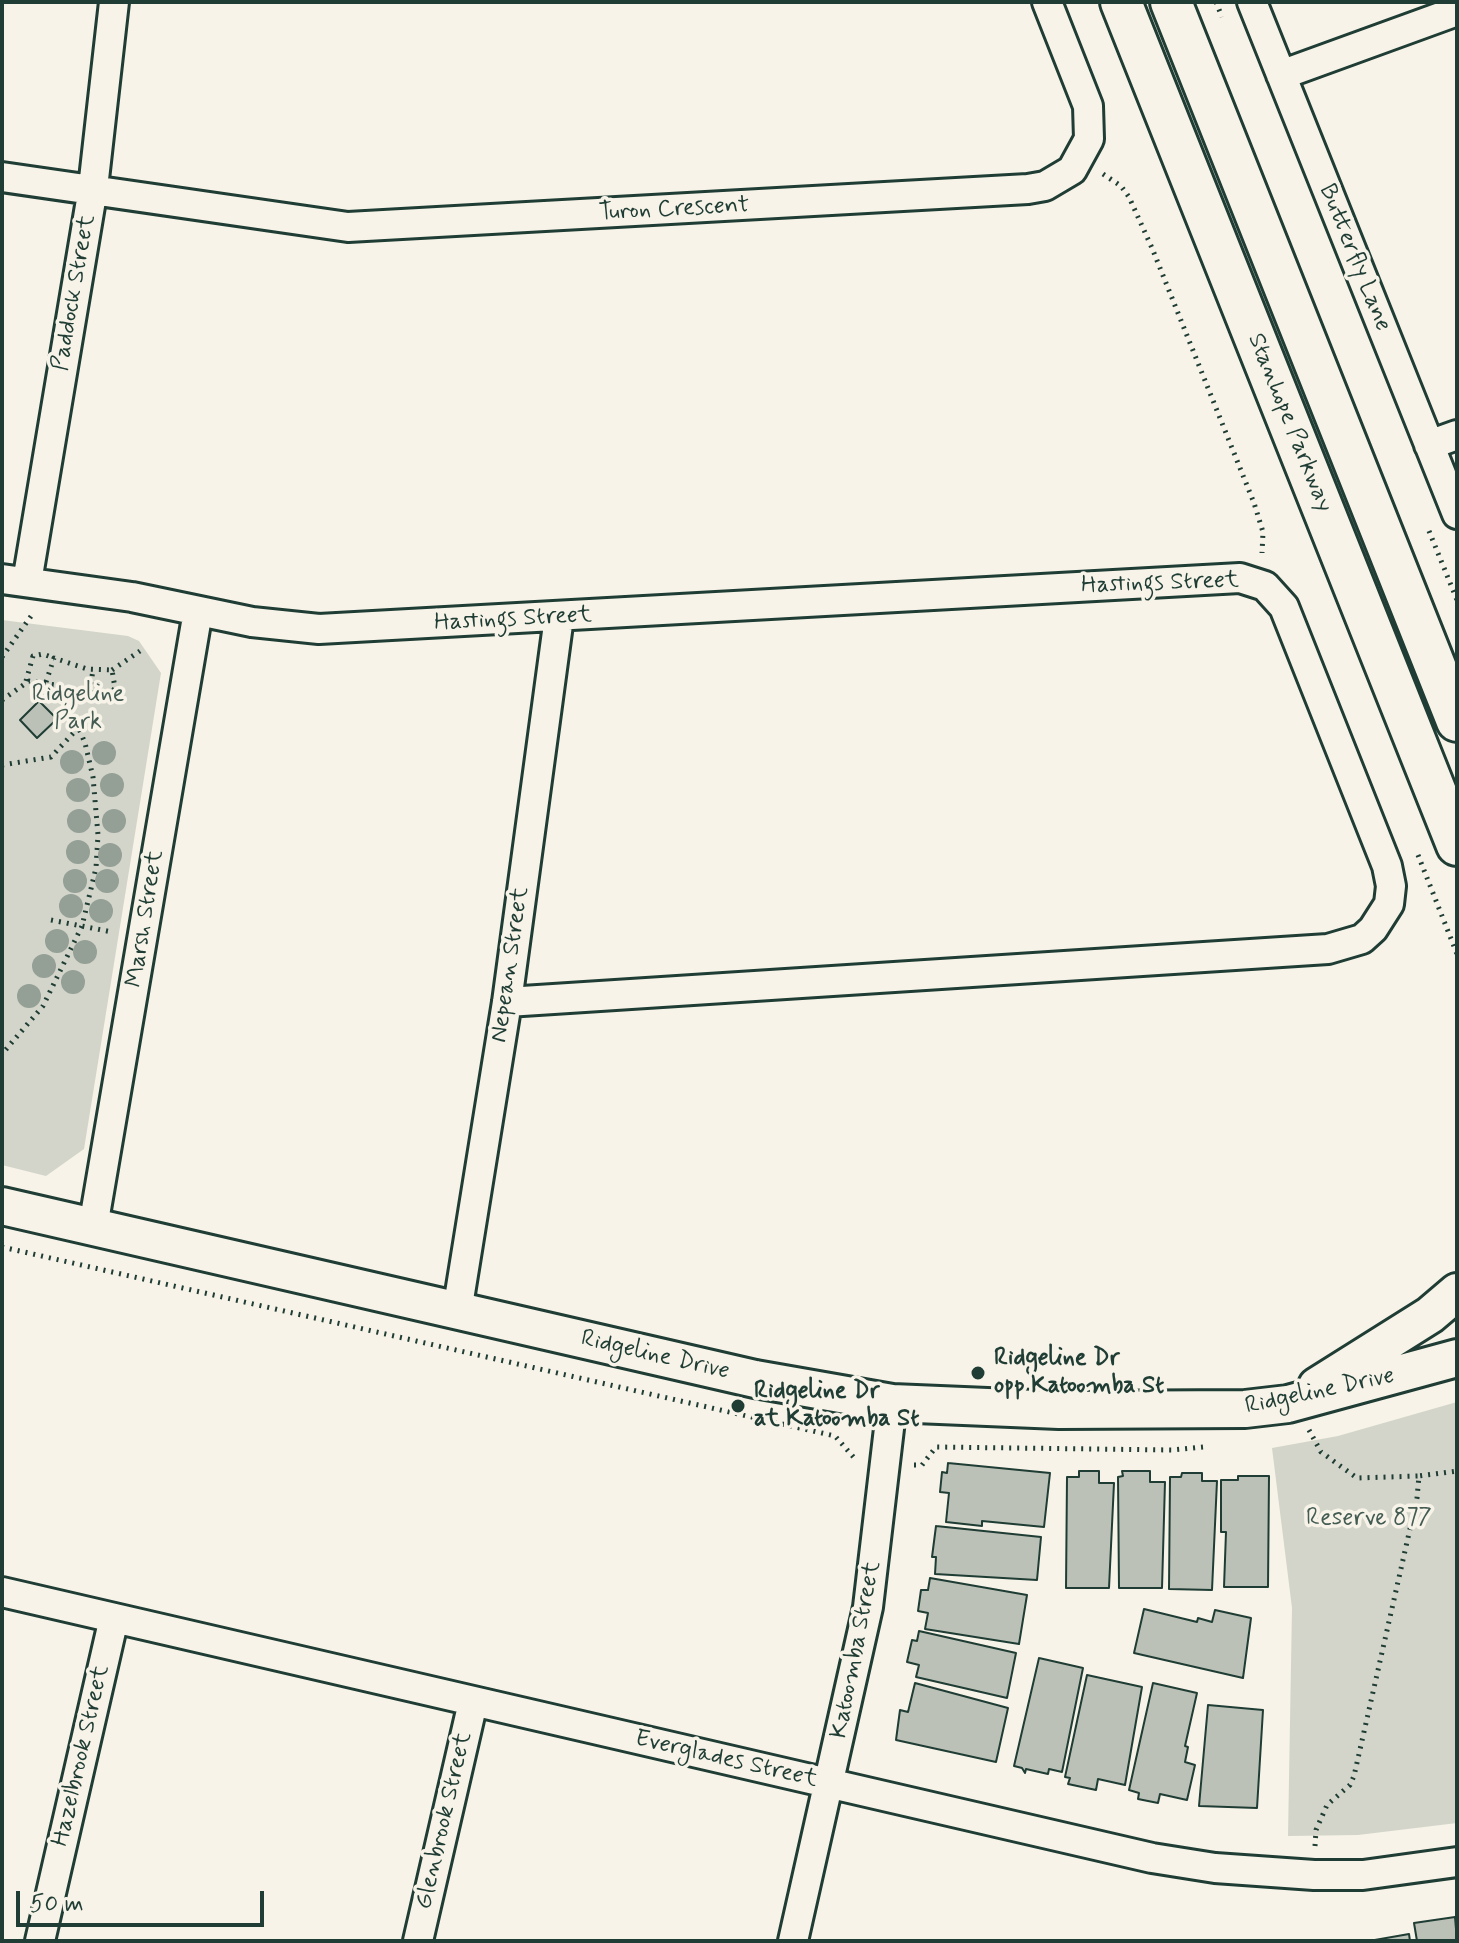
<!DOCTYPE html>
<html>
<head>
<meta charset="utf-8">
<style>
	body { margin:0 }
	#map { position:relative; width:1459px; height:1943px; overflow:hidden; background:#f7f3e8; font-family:Mynerve,sans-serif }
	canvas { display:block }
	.frame { position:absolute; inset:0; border:4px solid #1f3d34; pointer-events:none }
	.scale { position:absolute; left:16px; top:1891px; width:248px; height:36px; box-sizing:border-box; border:4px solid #1f3d34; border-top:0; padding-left:10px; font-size:24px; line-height:28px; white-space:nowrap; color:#1f3d34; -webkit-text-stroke:6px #f7f3e8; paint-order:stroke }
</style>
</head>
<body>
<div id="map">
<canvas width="1459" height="1943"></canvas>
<div class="frame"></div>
<div class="scale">50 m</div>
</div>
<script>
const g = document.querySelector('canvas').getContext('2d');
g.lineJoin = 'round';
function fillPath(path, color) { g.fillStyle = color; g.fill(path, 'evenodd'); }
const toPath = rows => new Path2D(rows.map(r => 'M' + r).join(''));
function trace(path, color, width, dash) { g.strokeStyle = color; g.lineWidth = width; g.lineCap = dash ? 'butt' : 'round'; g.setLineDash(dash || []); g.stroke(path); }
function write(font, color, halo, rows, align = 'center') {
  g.font = font + ' Mynerve,sans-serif'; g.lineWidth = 7; g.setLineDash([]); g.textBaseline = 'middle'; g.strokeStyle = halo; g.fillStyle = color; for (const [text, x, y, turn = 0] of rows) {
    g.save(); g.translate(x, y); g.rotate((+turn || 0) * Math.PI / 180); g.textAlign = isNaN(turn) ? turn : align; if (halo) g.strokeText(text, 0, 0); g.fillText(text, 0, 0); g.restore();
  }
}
fillPath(toPath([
	[2,620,128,636,139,641,161,673,84,1149,46,1176,2,1165],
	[1457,1402,1457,1823,1358,1835,1288,1836,1292,1608,1272,1448,1338,1436]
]), '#d3d5ca');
const building = toPath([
	[39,701,57,719,37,738,20,720,39,701],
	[948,1463,1050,1473,1044,1527,982,1521,982,1526,946,1522,949,1493,940,1492,942,1472,947,1473,948,1463],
	[1079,1471,1099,1471,1099,1483,1114,1483,1109,1588,1066,1588,1067,1477,1079,1477,1079,1471],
	[1122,1471,1150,1471,1150,1482,1165,1482,1162,1588,1119,1588,1118,1477,1123,1476,1122,1471],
	[1182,1473,1202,1473,1202,1481,1217,1481,1212,1590,1169,1589,1170,1477,1181,1477,1182,1473],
	[1238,1476,1269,1476,1268,1587,1224,1587,1226,1532,1221,1532,1221,1480,1238,1480,1238,1476],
	[936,1526,1041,1537,1037,1580,935,1574,936,1557,932,1557,936,1526],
	[930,1578,1027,1595,1019,1644,925,1629,928,1613,918,1611,921,1590,928,1590,930,1578],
	[1144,1609,1197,1622,1198,1618,1212,1622,1215,1610,1251,1618,1243,1678,1134,1653,1144,1609],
	[919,1631,1016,1653,1007,1698,916,1677,919,1665,907,1662,912,1640,917,1641,919,1631],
	[1039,1658,1083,1668,1062,1772,1049,1769,1048,1774,1026,1769,1025,1773,1022,1768,1014,1766,1039,1658],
	[1087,1675,1142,1687,1125,1785,1098,1779,1096,1790,1068,1784,1070,1778,1065,1777,1087,1675],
	[915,1683,1008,1708,996,1762,896,1740,900,1710,908,1712,915,1683],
	[1153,1683,1197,1693,1185,1746,1188,1747,1185,1762,1195,1765,1187,1800,1160,1794,1158,1803,1138,1799,1139,1793,1129,1790,1153,1683],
	[1208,1705,1263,1710,1257,1808,1199,1806,1208,1705],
	[1455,1917,1457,1941,1417,1941,1414,1923,1455,1917],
	[1409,1934,1410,1941,1369,1941,1409,1934]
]);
fillPath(building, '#bbc1b6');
trace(building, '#1f3d34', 2);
const minor = toPath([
	[1252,2,1457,514],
	[1281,75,1457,11],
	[2,177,348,227,1028,189,1045,186,1072,170,1089,139,1088,106,1047,2],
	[1429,445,1457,435],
	[2,579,132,597,252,622,319,629,1240,578,1265,586,1284,607,1387,866,1391,886,1389,904,1373,929,1362,939,1328,949,507,1002],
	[27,582,93,188,114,2],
	[93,1227,198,611],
	[457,1312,507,1002,559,617],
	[2,1592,1152,1858,1215,1868,1314,1875,1363,1875,1457,1862],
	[40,1941,114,1618],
	[418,1941,473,1702],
	[793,1941,868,1607,892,1403]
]);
const tertiary = toPath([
	[2,1206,755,1379,892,1403,1059,1410,1245,1409,1288,1404,1457,1358],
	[1317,1386,1430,1315,1457,1292]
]);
const secondary = toPath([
	[1121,2,1457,845],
	[1171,2,1457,721]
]);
trace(minor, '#1f3d34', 34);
trace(tertiary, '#1f3d34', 42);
trace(secondary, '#1f3d34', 46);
trace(toPath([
	[1216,2,1222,17],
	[1103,174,1121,186,1129,197,1152,248,1254,503,1263,532,1262,553],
	[1429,531,1457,600],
	[2,657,34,612],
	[112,670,140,651],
	[26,681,33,656,43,654,54,658],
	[46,682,54,658,87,669,112,670,115,688,110,694,83,692,68,701],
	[90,692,93,669],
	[2,700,29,681,56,685,64,693,85,743,93,777,98,835,96,868,82,926,43,1006,2,1054],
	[2,765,51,757,79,727],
	[1418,855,1457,954],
	[51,920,112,932],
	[2,1247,835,1436,856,1460],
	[1309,1430,1321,1452,1357,1478,1419,1476],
	[914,1465,922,1465,936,1447,1172,1450,1203,1447],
	[1315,1846,1316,1830,1327,1805,1350,1785,1354,1776,1417,1498,1419,1476,1457,1471]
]), '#1f3d34', 5, [2, 6]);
trace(minor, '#f7f3e8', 28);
trace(tertiary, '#f7f3e8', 36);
trace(secondary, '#f7f3e8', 40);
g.fillStyle = '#949f96';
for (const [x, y] of [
	[104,753],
	[72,762],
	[112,785],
	[78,790],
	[79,821],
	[114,821],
	[78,852],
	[110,855],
	[75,881],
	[107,881],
	[71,906],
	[101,911],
	[57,941],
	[85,952],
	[44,966],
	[73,982],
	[29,996]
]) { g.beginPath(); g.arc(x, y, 12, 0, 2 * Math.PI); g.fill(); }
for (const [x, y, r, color] of [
	[978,1373,8,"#1f3d34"],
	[738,1406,8,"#1f3d34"]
]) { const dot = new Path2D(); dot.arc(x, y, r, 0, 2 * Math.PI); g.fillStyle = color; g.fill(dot); trace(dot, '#f7f3e8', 3); }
write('24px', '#1f3d34', '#f7f3e8', [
	["Turon Crescent",674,210,-3],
	["Butterfly Lane",1354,258,68],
	["Paddock Street",75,293,-80],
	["Stanhope Parkway",1289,423,68],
	["Hastings Street",1160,584,-2],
	["Hastings Street",513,620,-3],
	["Marsh Street",146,919,-81],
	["Nepean Street",511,965,-82],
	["Ridgeline Drive",655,1356,13],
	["Ridgeline Drive",1320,1392,-12],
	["Katoomba Street",857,1650,-79],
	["Hazelbrook Street",82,1756,-77],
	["Everglades Street",726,1760,13],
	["Glenbrook Street",445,1821,-77]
]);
write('24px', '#435b52', '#f7f3e8', [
	["Ridgeline",78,695],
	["Park",78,723],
	["Reserve 877",1369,1519]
]);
write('bold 24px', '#1f3d34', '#f7f3e8', [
	["Ridgeline Dr",994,1359],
	["opp Katoomba St",994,1387],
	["Ridgeline Dr",754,1392],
	["at Katoomba St",754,1420]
], 'left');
</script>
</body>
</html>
